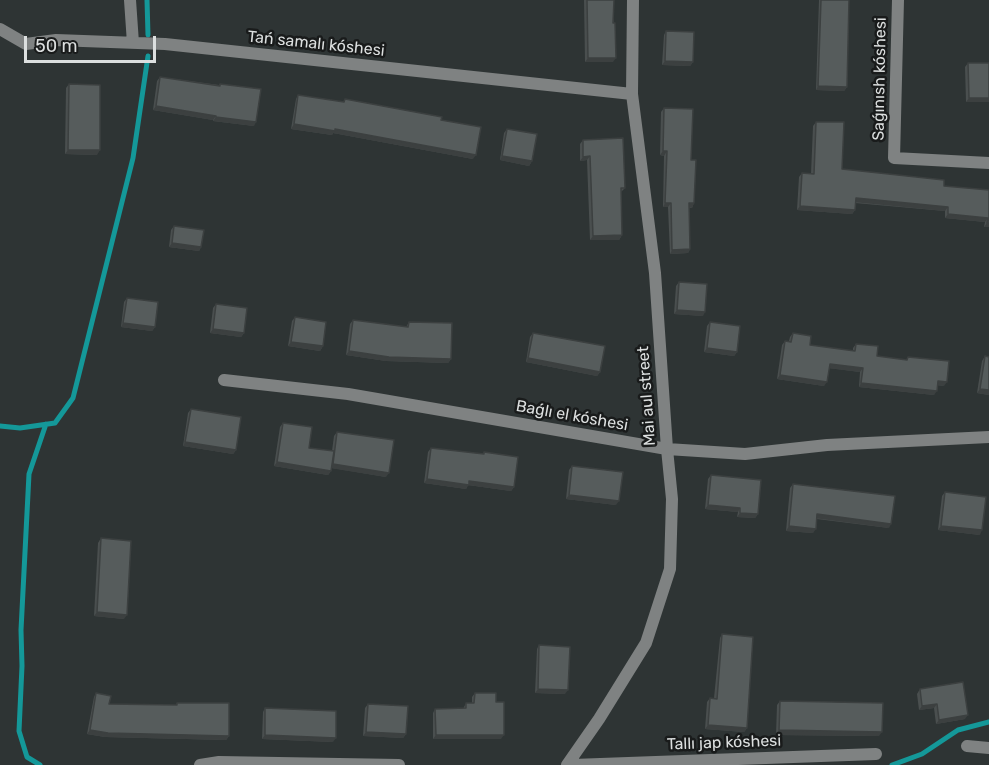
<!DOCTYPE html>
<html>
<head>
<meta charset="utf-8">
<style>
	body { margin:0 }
	#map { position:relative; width:989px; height:765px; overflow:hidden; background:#2e3434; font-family:Rubik,sans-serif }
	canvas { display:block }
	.scale { position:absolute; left:24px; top:36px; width:132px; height:27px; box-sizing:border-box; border:3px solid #dcdfdf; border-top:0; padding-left:8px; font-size:18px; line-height:21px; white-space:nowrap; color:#dcdfdf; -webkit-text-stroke:4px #191b1b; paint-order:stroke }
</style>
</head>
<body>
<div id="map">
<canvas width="989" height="765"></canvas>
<div class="scale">50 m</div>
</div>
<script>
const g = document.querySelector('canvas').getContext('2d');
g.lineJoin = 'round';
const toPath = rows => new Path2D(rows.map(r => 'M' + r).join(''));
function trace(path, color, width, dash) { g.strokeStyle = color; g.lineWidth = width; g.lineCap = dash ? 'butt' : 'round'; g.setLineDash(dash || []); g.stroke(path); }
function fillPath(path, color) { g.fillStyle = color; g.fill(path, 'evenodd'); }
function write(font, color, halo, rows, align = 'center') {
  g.font = font + ' Rubik,sans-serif'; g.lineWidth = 5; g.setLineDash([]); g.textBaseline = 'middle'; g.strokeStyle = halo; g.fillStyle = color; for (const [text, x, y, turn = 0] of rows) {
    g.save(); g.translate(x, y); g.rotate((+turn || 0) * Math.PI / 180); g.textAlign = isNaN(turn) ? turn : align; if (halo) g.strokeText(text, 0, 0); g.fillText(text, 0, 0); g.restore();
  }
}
trace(toPath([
	[147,0,148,35],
	[0,426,20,428,55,423,73,398,133,158,148,56],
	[40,765,27,757,19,731,22,666,21,630,29,474,46,424],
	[892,765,922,754,958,730,989,722]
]), '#149899', 5);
trace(toPath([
	[130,0,133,43],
	[898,0,894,158,989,163],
	[0,29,26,44,56,40,165,44,632,94],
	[224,380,348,394,667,449,745,454,827,445,989,437],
	[967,746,989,748],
	[200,765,219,762,399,765],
	[567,765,599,719,646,643,670,569,672,499,667,449,655,273,632,94,633,0],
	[573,765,876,754]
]), '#7f8282', 12);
fillPath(toPath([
	[584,0,614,0,613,62,585,62],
	[819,0,849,0,847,87,844,91,816,90],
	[666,31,693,62,690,66,662,65,664,35],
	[968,63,989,102,966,102,965,67],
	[160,77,219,85,220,84,254,126,213,121,213,120,153,110,157,81],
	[69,84,97,155,65,154,66,88],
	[298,95,343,102,345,99,441,120,473,159,333,133,332,135,291,129,296,99],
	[664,108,691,160,694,203,692,208,689,208,690,249,688,253,670,254,668,207,663,207,664,156,660,155,661,112],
	[816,122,842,169,944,186,989,190,989,227,984,227,985,222,945,218,945,211,855,203,855,210,852,214,797,210,799,177,802,173,811,174,813,126],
	[507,129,532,161,529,166,500,160,504,133],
	[583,140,625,188,621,192,622,235,619,240,590,240,587,160,580,161,580,144],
	[174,226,201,247,199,251,169,247,171,230],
	[679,282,703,316,674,314,676,286],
	[127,298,155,327,152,331,121,327,124,302],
	[216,304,244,333,241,337,210,333,213,308],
	[295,317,323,346,320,351,288,346,292,321],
	[353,320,406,327,409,322,451,359,448,363,386,361,346,355,350,324],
	[710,322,737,352,734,356,704,352,707,326],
	[533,333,600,372,597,376,526,362,530,337],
	[793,333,810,345,853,351,853,348,856,344,877,356,906,360,908,357,944,386,937,385,934,395,859,387,860,372,829,368,824,386,777,379,782,345,785,341,789,341,790,337],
	[985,356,989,357,989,395,977,393,982,361],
	[191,409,236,450,233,454,183,446,188,413],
	[283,423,309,448,332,451,334,436,337,432,386,477,332,468,331,471,328,475,274,466,280,427],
	[431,448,483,454,484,452,514,487,511,491,468,485,466,489,424,483,428,452],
	[572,466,616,505,566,499,569,470],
	[711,475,758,514,755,518,737,517,738,512,705,509,708,479],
	[793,484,889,528,817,519,813,533,786,531,790,488],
	[945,492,980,535,938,530,942,496],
	[101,538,124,619,94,616,98,543],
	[722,634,747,728,744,732,705,729,707,702,710,698,714,698,720,638],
	[539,645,565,694,535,693,537,649],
	[920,689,965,719,936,724,934,708,919,710,917,694],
	[96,693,109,704,176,705,177,703,229,736,226,740,105,737,87,734,94,697],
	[475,693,496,702,501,739,433,739,433,713,435,709,463,709,466,703,472,703,472,697],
	[780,701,879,736,776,735,777,705],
	[368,704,406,734,403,738,363,736,365,708],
	[265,708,333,742,262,739,263,712]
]), '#4a4f4f');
fillPath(toPath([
	[588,58,616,58,613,62,585,62],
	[665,61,693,62,690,66,662,65],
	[818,86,847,87,844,91,816,90],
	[969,98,989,98,989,102,966,102],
	[156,106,216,116,213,120,153,110],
	[216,117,256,122,254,126,213,121],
	[294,124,335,129,476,155,473,159,333,133,332,135,291,129],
	[68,150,100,150,97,155,65,154],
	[663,151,667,151,664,156,660,155],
	[502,156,532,161,529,166,500,160],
	[590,156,587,160,580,161,583,157],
	[856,198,948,207,945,211,853,202],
	[665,203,671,203,668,207,663,207],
	[689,203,694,203,692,208,686,207],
	[800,206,855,210,852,214,797,210],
	[948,214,988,218,985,222,945,218],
	[987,223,989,223,989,227,984,227],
	[622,235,619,240,590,240,593,236],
	[172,243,201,247,199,251,169,247],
	[690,249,688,253,670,254,672,250],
	[677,310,705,312,703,316,674,314],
	[123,323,155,327,152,331,121,327],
	[213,329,244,333,241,337,210,333],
	[291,342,323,346,320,351,288,346],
	[707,348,737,352,734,356,704,352],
	[349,351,451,359,448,363,386,361,346,355],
	[528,358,600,372,597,376,526,362],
	[830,364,863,368,860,372,827,368],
	[780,375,827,382,824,386,777,379],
	[938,381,947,382,944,386,935,385],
	[861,383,937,391,934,395,859,387],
	[980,389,989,390,989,395,977,393],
	[185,442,236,450,233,454,183,446],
	[277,462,331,471,328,475,274,466],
	[333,464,389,473,386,477,330,468],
	[427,479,469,481,514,487,511,491,468,485,466,489,424,483],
	[569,495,619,501,616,505,566,499],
	[708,505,740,508,738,512,705,509],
	[740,513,758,514,755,518,737,517],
	[817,514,891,524,889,528,814,518],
	[789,526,816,529,813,533,786,531],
	[941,526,982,530,980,535,938,530],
	[97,612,127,615,124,619,94,616],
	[538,689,568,690,565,694,535,693],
	[937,704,934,708,919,710,922,706],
	[968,715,965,719,936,724,939,720],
	[708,725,747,728,744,732,705,729],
	[90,730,229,736,226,740,105,737,87,734],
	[779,730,882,732,879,736,776,735],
	[366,732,406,734,403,738,363,736],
	[265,735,336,738,333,742,262,739],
	[436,735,504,735,501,739,433,739]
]), '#3c4040');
const building = toPath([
	[587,0,614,0,613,23,615,23,616,58,588,58,587,0],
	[821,0,849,0,847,87,818,86,821,0],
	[666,31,694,32,693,62,665,61,666,31],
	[968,63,989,63,989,98,969,98,968,63],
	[160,77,220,86,220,84,261,89,256,122,216,117,216,116,156,106,160,77],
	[69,84,100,85,100,150,68,150,69,84],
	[298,95,344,102,345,99,442,117,441,120,481,127,476,155,335,129,335,131,294,124,298,95],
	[664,108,693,109,691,160,696,160,694,203,689,203,690,249,672,250,671,203,665,203,667,151,663,151,664,108],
	[816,122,844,122,842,169,944,180,944,186,989,190,989,223,987,223,988,218,948,214,948,207,856,198,855,210,800,206,802,173,814,174,816,122],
	[507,129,537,134,532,161,502,156,507,129],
	[623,138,625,188,621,188,622,235,593,236,590,156,583,157,583,140,623,138],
	[174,226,204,230,201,247,172,243,174,226],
	[679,282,707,284,705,312,677,310,679,282],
	[127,298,158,302,155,327,123,323,127,298],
	[216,304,247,308,244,333,213,329,216,304],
	[295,317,326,322,323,346,291,342,295,317],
	[353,320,408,327,409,322,452,323,451,359,389,357,349,351,353,320],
	[710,322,740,326,737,352,707,348,710,322],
	[533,333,605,346,600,372,528,358,533,333],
	[793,333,811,336,810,345,855,351,856,344,878,346,877,356,907,360,908,357,949,361,947,382,938,381,937,391,861,383,863,368,830,364,827,382,780,375,785,341,791,342,793,333],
	[985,356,989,357,989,390,980,389,985,356],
	[191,409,241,417,236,450,185,442,191,409],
	[283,423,312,427,309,448,334,451,331,471,277,462,283,423],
	[337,432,394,440,389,473,333,464,337,432],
	[431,448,484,454,484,452,518,457,514,487,469,481,469,485,427,479,431,448],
	[572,466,623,472,619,501,569,495,572,466],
	[711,475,761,480,758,514,740,513,740,508,708,505,711,475],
	[793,484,895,496,891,524,817,514,816,529,789,526,793,484],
	[945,492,986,497,982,530,941,526,945,492],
	[101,538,131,541,127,615,97,612,101,538],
	[722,634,753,637,747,728,708,725,710,698,717,699,722,634],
	[539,645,570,647,568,690,538,689,539,645],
	[963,682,968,715,939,720,937,704,922,706,920,689,963,682],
	[96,693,111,696,109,704,177,705,177,703,229,703,229,736,108,733,90,730,96,693],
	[475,693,496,693,496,702,504,702,504,735,436,735,435,709,466,708,466,703,474,703,475,693],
	[780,701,883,703,882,732,779,730,780,701],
	[368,704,408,706,406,734,366,732,368,704],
	[265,708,336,711,336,738,265,735,265,708]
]);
fillPath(building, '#565c5c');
trace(building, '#3c4040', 1.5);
write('16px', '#dcdfdf', '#191b1b', [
	["Tań samalı kóshesi",316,44,6],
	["Saǵınısh kóshesi",880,79,-89],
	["Mai aul street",647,396,-94],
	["Baǵlı el kóshesi",572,416,10],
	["Tallı jap kóshesi",724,743,-2]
]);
</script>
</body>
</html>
